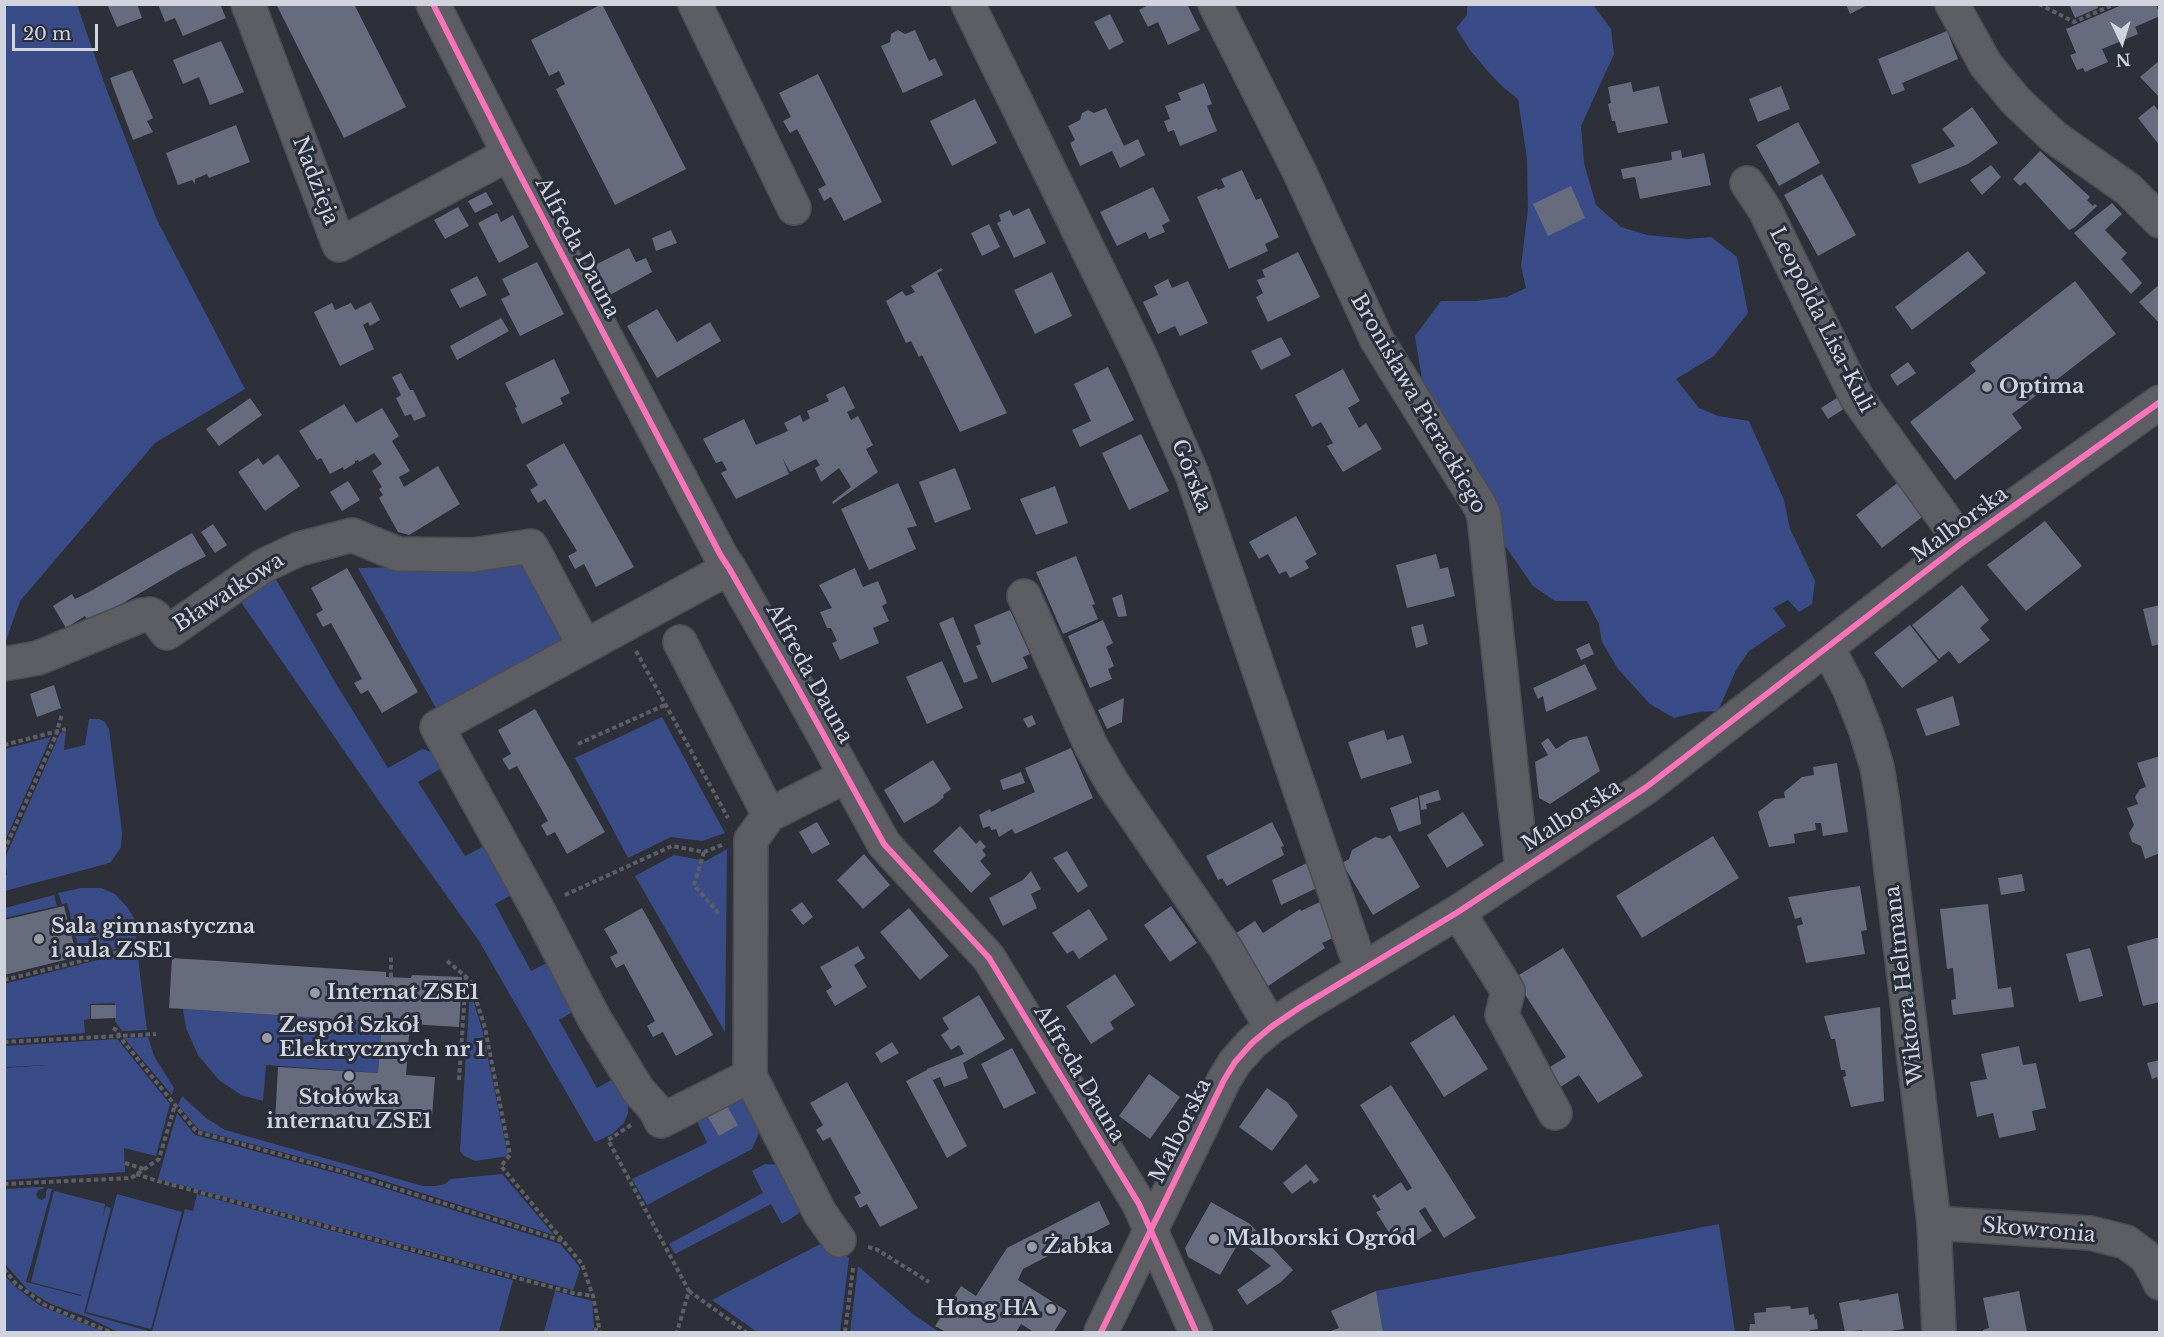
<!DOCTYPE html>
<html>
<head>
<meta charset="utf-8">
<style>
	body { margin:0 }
	#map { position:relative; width:2164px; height:1337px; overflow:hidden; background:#2d3038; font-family:"Libre Baskerville",serif }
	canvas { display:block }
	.frame { position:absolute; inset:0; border:6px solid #d1d4dd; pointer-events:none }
	.north { position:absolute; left:2092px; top:12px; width:60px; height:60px; -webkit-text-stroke:4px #292e3c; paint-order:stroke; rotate:176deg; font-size:16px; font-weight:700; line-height:24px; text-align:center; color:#d1d4dd }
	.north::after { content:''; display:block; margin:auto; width:21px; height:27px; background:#d1d4dd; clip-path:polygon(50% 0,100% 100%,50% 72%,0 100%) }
	.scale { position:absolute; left:12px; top:24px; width:86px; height:27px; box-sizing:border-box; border:3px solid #d1d4dd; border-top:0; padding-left:8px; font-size:18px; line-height:21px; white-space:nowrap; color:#d1d4dd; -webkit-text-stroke:4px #292e3c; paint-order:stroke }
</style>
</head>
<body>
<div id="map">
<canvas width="2164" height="1337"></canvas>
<div class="frame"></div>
<div class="north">N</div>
<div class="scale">20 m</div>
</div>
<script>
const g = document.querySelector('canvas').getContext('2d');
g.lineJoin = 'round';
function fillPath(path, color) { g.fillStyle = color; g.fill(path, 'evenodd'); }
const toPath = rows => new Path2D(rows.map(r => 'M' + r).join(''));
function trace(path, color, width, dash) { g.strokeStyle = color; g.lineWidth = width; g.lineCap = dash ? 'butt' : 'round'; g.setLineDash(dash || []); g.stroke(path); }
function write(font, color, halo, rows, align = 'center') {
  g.font = font + ' "Libre Baskerville",serif'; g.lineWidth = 6; g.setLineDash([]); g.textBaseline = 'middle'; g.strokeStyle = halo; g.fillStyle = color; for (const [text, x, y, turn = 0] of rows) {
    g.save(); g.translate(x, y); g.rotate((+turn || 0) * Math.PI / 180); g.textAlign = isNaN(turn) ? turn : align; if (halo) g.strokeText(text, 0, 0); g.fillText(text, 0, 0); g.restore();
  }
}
fillPath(toPath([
	[4,5,77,5,106,88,157,220,245,389,155,443,20,601,5,643],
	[1467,5,1593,5,1611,29,1614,54,1581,126,1584,163,1596,205,1621,227,1647,235,1688,239,1711,237,1737,257,1748,313,1714,356,1676,379,1699,408,1718,416,1749,421,1784,500,1790,529,1815,581,1812,604,1799,612,1788,600,1773,608,1786,626,1749,651,1736,670,1718,711,1698,712,1674,718,1650,704,1618,669,1602,642,1599,624,1587,601,1555,601,1533,586,1501,540,1423,385,1415,336,1441,301,1475,301,1507,297,1526,288,1521,266,1528,210,1527,159,1518,99,1504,88,1492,76,1470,50,1456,28,1467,15],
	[524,557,568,637,437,710,358,568,424,567],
	[272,572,335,682,388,768,422,749,434,753,445,766,418,782,465,856,488,844,513,894,495,904,531,971,549,962,576,1010,559,1020,597,1088,613,1079,628,1101,628,1113,624,1123,612,1134,595,1142,479,941,381,804,236,595],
	[662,717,725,833,702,841,671,837,628,858,575,758],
	[89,719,99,719,104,721,109,729,122,833,121,847,111,862,106,864,5,891,5,876,7,875,5,858,60,733,66,731,64,750,85,745],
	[51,737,5,841,5,749],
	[727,849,725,1032,635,876,674,855,706,861],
	[81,888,101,888,115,894,127,907,134,918,136,943,132,945,81,957,67,903,62,904,58,893],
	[54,895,57,906,5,918,5,908],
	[137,950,147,1030,122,1031,115,1021,115,1003,90,1004,90,1019,84,1020,85,1033,5,1039,4,984],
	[470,990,482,1029,508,1156,475,1161,464,1156,460,1151],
	[183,1009,382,1022,378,1073,266,1065,263,1101,241,1095,219,1080,198,1055,186,1028],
	[148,1037,154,1056,174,1088,172,1095,124,1038],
	[117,1039,170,1104,156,1156,124,1148,125,1172,5,1180,5,1068,47,1065,5,1067,5,1046],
	[182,1096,206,1118,225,1130,423,1186,436,1186,445,1184,451,1179,502,1174,554,1235,356,1172,199,1130,178,1105],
	[736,1097,744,1100,760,1131,752,1149,647,1205,632,1179,707,1143,695,1117],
	[177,1113,195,1135,343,1175,560,1244,578,1265,580,1269,573,1290,158,1179],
	[765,1164,781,1165,803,1206,798,1214,782,1224,771,1204,675,1254,669,1244,763,1193,752,1171],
	[40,1187,44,1187,43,1189,38,1190,36,1195,39,1199,42,1200,46,1197,46,1191,48,1188,52,1189,26,1282,81,1296,81,1295,31,1282,54,1191,105,1204,103,1216,106,1206,111,1208,84,1313,152,1332,185,1209,193,1211,197,1194,513,1280,499,1332,118,1332,87,1317,51,1304,28,1290,5,1264,5,1189],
	[117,1194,182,1212,151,1329,86,1312],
	[1719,1224,1735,1332,1383,1332,1376,1291],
	[828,1240,849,1258,840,1332,757,1332,712,1300],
	[858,1266,913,1314,939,1332,850,1332],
	[4,1275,18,1289,39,1305,104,1332,5,1332],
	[555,1291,592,1301,594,1327,592,1332,544,1332]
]), '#3a4c87');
fillPath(toPath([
	[107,4,137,4,142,18,117,27],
	[158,4,220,4,226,18,183,36,175,18,165,22],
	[276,4,354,4,406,107,344,138],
	[602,4,686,169,615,205,556,89,565,84,559,71,549,76,531,40],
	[1150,4,1187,4,1200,30,1168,45,1158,22,1148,27,1139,10],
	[1846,4,1869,4,1850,14],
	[2069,4,2097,4,2098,8,2075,18],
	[2124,4,2156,4,2160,16,2135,27,2138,34,2102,49,2108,62,2085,72,2083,68,2077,70,2070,55,2076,53,2066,29],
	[1110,14,1124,42,1109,50,1094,22],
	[898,30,905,34,915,30,929,61,935,58,943,75,903,93,881,46,890,42,891,34],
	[1947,31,1958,59,1902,83,1905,90,1892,95,1878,59],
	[221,41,244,92,210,105,199,77,183,84,173,60],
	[2160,60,2160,98,2140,77],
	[132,70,153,118,147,121,153,132,133,140,110,78],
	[818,74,882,202,844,221,831,197,824,201,818,189,826,185,797,129,790,133,783,121,791,117,779,93],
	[1631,82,1633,92,1659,86,1668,123,1618,133,1615,121,1612,121,1608,104,1611,103,1608,87],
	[1204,83,1212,104,1207,106,1217,131,1180,146,1174,130,1168,132,1164,121,1170,119,1165,106,1181,100,1178,93],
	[1781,86,1790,109,1758,122,1749,99],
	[975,99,997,143,952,166,930,121],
	[2154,105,2160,113,2160,146,2138,118],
	[1972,107,1998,143,1968,164,1919,184,1911,165,1955,146,1942,129],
	[1106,108,1124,146,1138,139,1145,155,1120,168,1112,151,1080,166,1070,143,1075,140,1068,126,1080,120,1082,113,1088,110,1094,113],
	[1798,122,1820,163,1779,186,1756,145],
	[236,125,250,162,209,178,207,174,195,179,195,184,192,180,178,185,166,153],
	[1681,150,1682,158,1704,153,1711,185,1640,199,1635,177,1623,179,1621,169,1672,160,1671,152],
	[2040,151,2090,197,2087,200,2093,206,2095,204,2097,206,2075,227,2069,230,2025,182,2020,186,2013,179],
	[1991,165,2001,177,1982,195,1970,180],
	[1242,170,1256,200,1261,198,1279,237,1265,244,1268,251,1229,269,1197,197,1217,188,1218,190,1225,187,1221,179],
	[1822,174,1856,235,1818,256,1784,195],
	[1571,186,1585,218,1548,236,1533,204],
	[1153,187,1170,221,1162,225,1165,232,1149,239,1146,232,1117,246,1100,212],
	[486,192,493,204,475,213,468,201],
	[2112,203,2122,214,2105,230,2127,253,2121,259,2142,283,2131,294,2074,233],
	[458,207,469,226,445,239,434,220],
	[1029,208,1046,243,1014,258,997,223,1001,221,999,215,1010,210,1013,216],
	[497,213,501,222,513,215,529,247,499,263,478,223],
	[989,224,1000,247,982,256,971,233],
	[671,230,677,243,656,251,652,238],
	[629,248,636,262,646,258,652,272,610,295,595,265],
	[1968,251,1986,273,1912,330,1895,307],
	[1298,252,1320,297,1268,322,1256,297,1263,293,1257,280,1265,277,1262,270],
	[537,262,564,314,520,336,501,299,510,295,502,279],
	[941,268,943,270,937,273,1007,413,960,432,922,355,919,357,911,341,906,343,886,301,902,291,906,296,915,292,911,286],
	[1052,272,1072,316,1035,334,1014,290],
	[477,276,487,295,460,308,450,290],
	[1168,279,1172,288,1188,281,1208,323,1180,336,1175,326,1158,334,1143,302,1158,295,1154,286],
	[2075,281,2116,334,2012,414,2022,428,1955,480,1910,422,1976,371,1970,363],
	[2160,284,2160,324,2139,302],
	[371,302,380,320,370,326,368,322,363,325,374,349,340,366,314,312,332,303,335,310,351,303,355,310],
	[657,309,677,342,710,322,721,341,657,378,627,326],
	[501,318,509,331,457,360,450,346],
	[1281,337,1291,355,1261,370,1251,351],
	[554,359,570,393,560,398,563,404,522,424,515,408,517,407,505,383],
	[1908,362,1916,373,1897,386,1890,375],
	[1108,367,1134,420,1080,447,1072,430,1091,421,1074,384],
	[1343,369,1360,401,1348,408,1359,428,1366,423,1382,449,1343,472,1327,446,1333,443,1321,422,1312,427,1295,395],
	[401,373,410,390,413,390,426,416,414,421,411,414,405,416,396,398,401,395,392,377],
	[844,386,855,408,847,412,851,420,858,416,873,445,866,449,878,472,833,504,832,502,851,487,839,468,821,482,815,468,820,465,816,459,790,472,782,457,789,474,736,499,721,473,727,470,722,461,716,463,703,439,744,419,756,445,788,431,784,423,800,415,803,422,810,418,807,411,829,401,826,395],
	[1843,394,1850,405,1828,419,1821,408],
	[250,398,262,415,219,446,206,429],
	[344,404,356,423,382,408,399,436,392,441,410,471,399,477,404,487,438,466,460,504,409,535,398,532,379,498,383,495,379,489,382,487,372,471,382,464,374,453,359,462,358,460,355,461,355,463,344,470,343,467,330,474,321,458,317,460,299,431],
	[1141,434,1169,491,1129,510,1102,453],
	[564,443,634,567,596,587,584,564,575,569,568,556,577,551,545,499,538,503,530,490,538,485,526,465],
	[278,454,300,486,265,511,238,472,258,458,263,465],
	[955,468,971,509,935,523,919,482],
	[348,481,360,500,342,511,330,492],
	[1900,481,1926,514,1882,548,1856,515],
	[898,483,917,526,907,528,916,549,869,570,841,509],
	[1055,486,1068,523,1036,535,1020,499],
	[1296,516,1317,554,1305,561,1309,568,1290,578,1286,571,1279,574,1268,554,1259,559,1249,542],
	[2045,521,2082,566,2026,611,1987,565],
	[213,524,227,545,215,553,201,532],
	[192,533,206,556,181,569,89,623,85,616,66,628,53,606,72,594,75,599,89,592],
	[1436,554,1440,569,1448,567,1455,596,1407,608,1396,565],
	[1076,556,1095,604,1092,605,1098,619,1063,634,1036,572],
	[347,568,418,692,382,713,368,690,361,694,354,683,362,679,331,623,323,627,316,614,323,610,311,588],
	[855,568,863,587,878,581,887,603,882,606,889,621,873,628,879,643,840,660,832,643,837,641,831,628,827,628,820,612,832,608,819,585],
	[1962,585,1989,620,1980,628,1990,640,1959,664,1949,651,1939,659,1912,625],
	[1122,594,1127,616,1118,617,1112,598],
	[2160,605,2160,644,2152,646,2143,609],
	[1010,610,1030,654,1023,657,1028,668,992,683,976,646,981,644,974,625],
	[953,617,978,678,964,683,939,623],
	[1103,620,1113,643,1106,647,1114,666,1108,669,1112,679,1090,688,1068,636],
	[1423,624,1428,644,1416,648,1411,627],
	[1910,625,1938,661,1902,688,1874,653],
	[1589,643,1594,654,1581,660,1576,649],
	[942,661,963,708,927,724,906,677],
	[1585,664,1597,689,1546,712,1543,696,1538,699,1533,688],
	[54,685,61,708,37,717,30,694],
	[1953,696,1960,725,1926,736,1916,709],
	[1124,698,1122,722,1107,729,1098,710],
	[535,709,605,832,567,854,555,832,547,836,541,825,548,821,517,766,509,770,502,759,511,754,498,730],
	[1032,715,1036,724,1028,728,1023,719],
	[1384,730,1387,740,1403,735,1412,763,1361,779,1348,742],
	[1587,736,1600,771,1550,804,1539,798,1535,762,1548,755,1541,743,1548,738,1556,749,1570,740],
	[1071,748,1093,798,1015,834,1012,829,999,837,996,829,991,830,990,826,983,828,979,815,990,809,991,812,1035,792,1025,768],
	[2160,756,2160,853,2145,859,2141,846,2132,842,2129,833,2134,825,2127,808,2138,804,2135,797,2140,789,2146,787,2137,763],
	[933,760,951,789,943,795,944,797,936,804,904,823,884,790],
	[1837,763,1848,832,1823,836,1821,823,1815,823,1816,830,1794,834,1795,843,1769,847,1758,812,1775,799,1785,798,1784,792,1802,777,1814,775,1813,767],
	[1021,772,1025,783,1003,790,1000,780],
	[1438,790,1441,800,1426,804,1427,809,1421,810,1419,796],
	[1418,797,1421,824,1399,832,1390,808],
	[1463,812,1484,845,1447,868,1427,835],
	[817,822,830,844,812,854,799,832],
	[1272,822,1284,846,1281,847,1284,855,1227,886,1222,878,1218,880,1206,856],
	[960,826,976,844,980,840,986,847,982,850,986,855,980,861,991,874,971,893,933,851],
	[1390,835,1420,887,1373,915,1342,863,1349,859,1352,850,1375,837,1383,839],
	[1713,836,1739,878,1642,938,1616,896],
	[1067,851,1088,886,1078,893,1053,858],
	[864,854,890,885,863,909,837,880],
	[1309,862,1319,887,1281,905,1272,880],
	[1031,871,1041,889,1031,894,1037,908,1003,926,989,898,1023,880],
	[2022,874,2025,891,2001,895,1998,878],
	[1860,886,1867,930,1861,931,1865,954,1806,963,1797,926,1803,924,1801,917,1795,919,1788,897],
	[1324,900,1337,936,1322,943,1325,948,1268,986,1235,934,1255,921,1263,933,1300,909,1301,911],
	[802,902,813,917,803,925,791,910],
	[1988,904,1998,989,2011,987,2014,1007,1953,1015,1951,1000,1956,999,1953,968,1947,969,1940,909],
	[64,906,77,957,4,975,4,920],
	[1171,906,1197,943,1170,962,1144,925],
	[642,908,713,1035,676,1056,663,1032,653,1037,647,1026,655,1021,624,964,616,968,610,957,618,953,604,929],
	[909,908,949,956,920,980,880,932],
	[1089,909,1108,939,1079,959,1073,950,1067,954,1052,933],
	[2160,937,2160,1002,2143,1006,2127,946],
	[858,946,865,958,854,965,867,987,835,1006,826,991,832,987,820,967],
	[1563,948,1643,1076,1598,1103,1579,1075,1559,1088,1547,1069,1566,1057,1514,978],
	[2090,948,2103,996,2079,1002,2066,954],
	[172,958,386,972,386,977,411,978,412,975,462,977,459,1027,410,1024,406,1075,435,1077,431,1130,275,1121,278,1067,378,1073,382,1022,169,1008],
	[1115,974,1135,1005,1110,1022,1114,1029,1091,1044,1066,1006],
	[979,995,1005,1039,963,1063,968,1078,944,1087,940,1077,933,1080,930,1075,967,1146,947,1158,906,1081,927,1070,927,1069,964,1054,959,1045,951,1050,941,1035,949,1029,942,1018],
	[91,1005,116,1005,116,1018,91,1019],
	[1880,1007,1884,1101,1851,1107,1843,1077,1846,1076,1845,1070,1841,1070,1835,1039,1831,1039,1824,1016],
	[1454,1015,1488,1069,1444,1097,1410,1043],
	[892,1042,899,1053,881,1063,875,1053],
	[2019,1046,2023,1065,2036,1063,2046,1108,2032,1111,2036,1130,1999,1138,1993,1113,1977,1117,1970,1082,1987,1079,1981,1054],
	[1012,1048,1036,1093,1004,1109,981,1064],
	[2160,1060,2160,1084,2159,1084,2157,1077,2152,1079,2147,1063],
	[1149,1074,1180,1097,1150,1139,1119,1116],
	[847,1082,918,1208,880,1227,867,1204,860,1208,854,1197,861,1193,830,1137,823,1141,816,1130,823,1125,810,1103],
	[1391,1085,1476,1218,1444,1238,1425,1207,1419,1211,1432,1231,1405,1248,1397,1234,1392,1237,1376,1212,1381,1210,1372,1196,1375,1194,1377,1198,1401,1182,1407,1191,1412,1188,1360,1105],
	[1267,1088,1287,1102,1298,1116,1272,1151,1239,1127],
	[727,1106,738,1125,719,1136,708,1117],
	[1306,1164,1319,1180,1314,1184,1311,1180,1292,1194,1283,1183],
	[1099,1201,1110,1224,1023,1269,1018,1280,1067,1311,1054,1332,1034,1332,1021,1324,1016,1332,946,1332,935,1326,961,1286,976,1296,1007,1248],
	[1211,1202,1250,1224,1293,1270,1281,1282,1247,1305,1237,1290,1271,1266,1246,1246,1248,1243,1242,1237,1220,1275,1188,1257,1185,1248],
	[1376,1291,1383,1332,1328,1332,1339,1328,1331,1311],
	[2019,1291,2027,1332,1983,1332,1983,1330,1989,1328,1983,1298],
	[1898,1293,1904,1329,1885,1332,1863,1332,1862,1330,1845,1332,1839,1303,1859,1299,1860,1301],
	[1790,1306,1791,1309,1808,1307,1809,1315,1814,1314,1815,1320,1817,1319,1818,1329,1810,1330,1811,1332,1749,1332,1750,1324,1755,1324,1754,1313,1766,1312,1766,1308]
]), '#666c7e');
const minor = toPath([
	[248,4,339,245,509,154],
	[433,4,509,154,721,556,729,568,795,683,884,844,989,958,1139,1204,1196,1332],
	[695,4,794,208],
	[968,4,1141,358,1192,474,1355,951,1366,968],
	[1215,4,1300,173,1377,340,1480,506,1484,516,1522,869],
	[1952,4,1986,65,2016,101,2054,137,2128,189,2160,221],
	[1747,183,1765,210,1857,398,1962,543],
	[729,568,437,727,539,912,594,1018,638,1090,655,1109,661,1121,750,1076],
	[1024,596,1091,746,1113,784,1226,949,1271,1027],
	[680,642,769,815],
	[1827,647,1849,688,1866,731,1877,767,1883,804,1934,1223,1939,1332],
	[4,664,38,658,142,615,150,614,155,617,167,633,263,566,299,549,352,535,398,554,473,555,531,546,584,645],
	[1458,912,1508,991,1502,1015,1555,1113],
	[1934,1223,2090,1233,2126,1242,2146,1257,2154,1270,2160,1283],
	[839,1240,820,1213,750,1076,751,840,769,815,846,776],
	[1101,1332,1224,1080,1235,1062,1252,1043,1271,1027,1299,1008,1458,912,1645,788,1962,543,2160,402]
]);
trace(minor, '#4b4d54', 36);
trace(toPath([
	[2039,4,2074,22,2115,4],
	[636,651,728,818],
	[578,744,667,704],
	[4,745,66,729],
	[4,851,56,735,62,714],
	[704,852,694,885,720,915],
	[565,895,672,846,704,852,722,845],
	[447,961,470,980,485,1028,510,1155,501,1166,582,1264,593,1296,600,1332],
	[391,977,391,957],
	[4,980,147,945],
	[113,1028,118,1031,119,1036,156,1034],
	[4,1042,119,1036,197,1132,341,1171,563,1241],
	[459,1080,466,977],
	[631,1125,608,1140,689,1291,677,1332],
	[125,1163,144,1169],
	[136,1174,158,1181,573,1293,593,1296],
	[4,1184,131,1178,159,1159,175,1105],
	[868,1247,876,1249,929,1282],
	[4,1269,16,1284,45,1305,110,1332],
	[689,1291,746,1332],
	[595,1332,598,1324],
	[845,1332,853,1268]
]), '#5d5f64', 4, [4.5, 3]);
trace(minor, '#5c5e63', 33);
trace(toPath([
	[433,4,509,154,721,556,729,568,795,683,884,844,989,958,1139,1204,1196,1332],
	[1101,1332,1224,1080,1235,1062,1252,1043,1271,1027,1299,1008,1458,912,1645,788,1962,543,2160,402]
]), '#fb73b8', 6);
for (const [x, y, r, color] of [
	[1987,387,6,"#989ba3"],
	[39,939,6,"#989ba3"],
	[315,993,6,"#989ba3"],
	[267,1038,6,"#989ba3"],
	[349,1076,6,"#989ba3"],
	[1214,1239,6,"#989ba3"],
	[1032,1247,6,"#989ba3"],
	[1051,1309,6,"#989ba3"]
]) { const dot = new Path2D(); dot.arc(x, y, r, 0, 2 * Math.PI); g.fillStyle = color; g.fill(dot); trace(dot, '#292e3c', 2); }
write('21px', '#d1d4dd', '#292e3c', [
	["Nadzieja",315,181,69],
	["Alfreda Dauna",577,248,62],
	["Leopolda Lisa-Kuli",1821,320,63],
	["Bronisława Pierackiego",1418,404,60],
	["Górska",1191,476,69],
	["Malborska",1960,525,-36],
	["Bławatkowa",229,593,-33],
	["Alfreda Dauna",809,674,61],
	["Malborska",1572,816,-33],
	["Wiktora Heltmana",1905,985,-97],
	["Alfreda Dauna",1079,1074,59],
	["Malborska",1181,1131,-64],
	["Skowronia",2039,1231,5]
]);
write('bold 21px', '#d1d4dd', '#292e3c', [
	["Optima",1999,387],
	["Sala gimnastyczna",51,927],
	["i aula ZSE1",51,951],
	["Internat ZSE1",327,993],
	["Zespół Szkół",279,1026],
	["Elektrycznych nr 1",279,1050],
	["Stołówka",349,1098,"center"],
	["internatu ZSE1",349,1122,"center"],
	["Malborski Ogród",1226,1239],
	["Żabka",1044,1247],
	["Hong HA",1039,1309,"right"]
], 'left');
</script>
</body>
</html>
